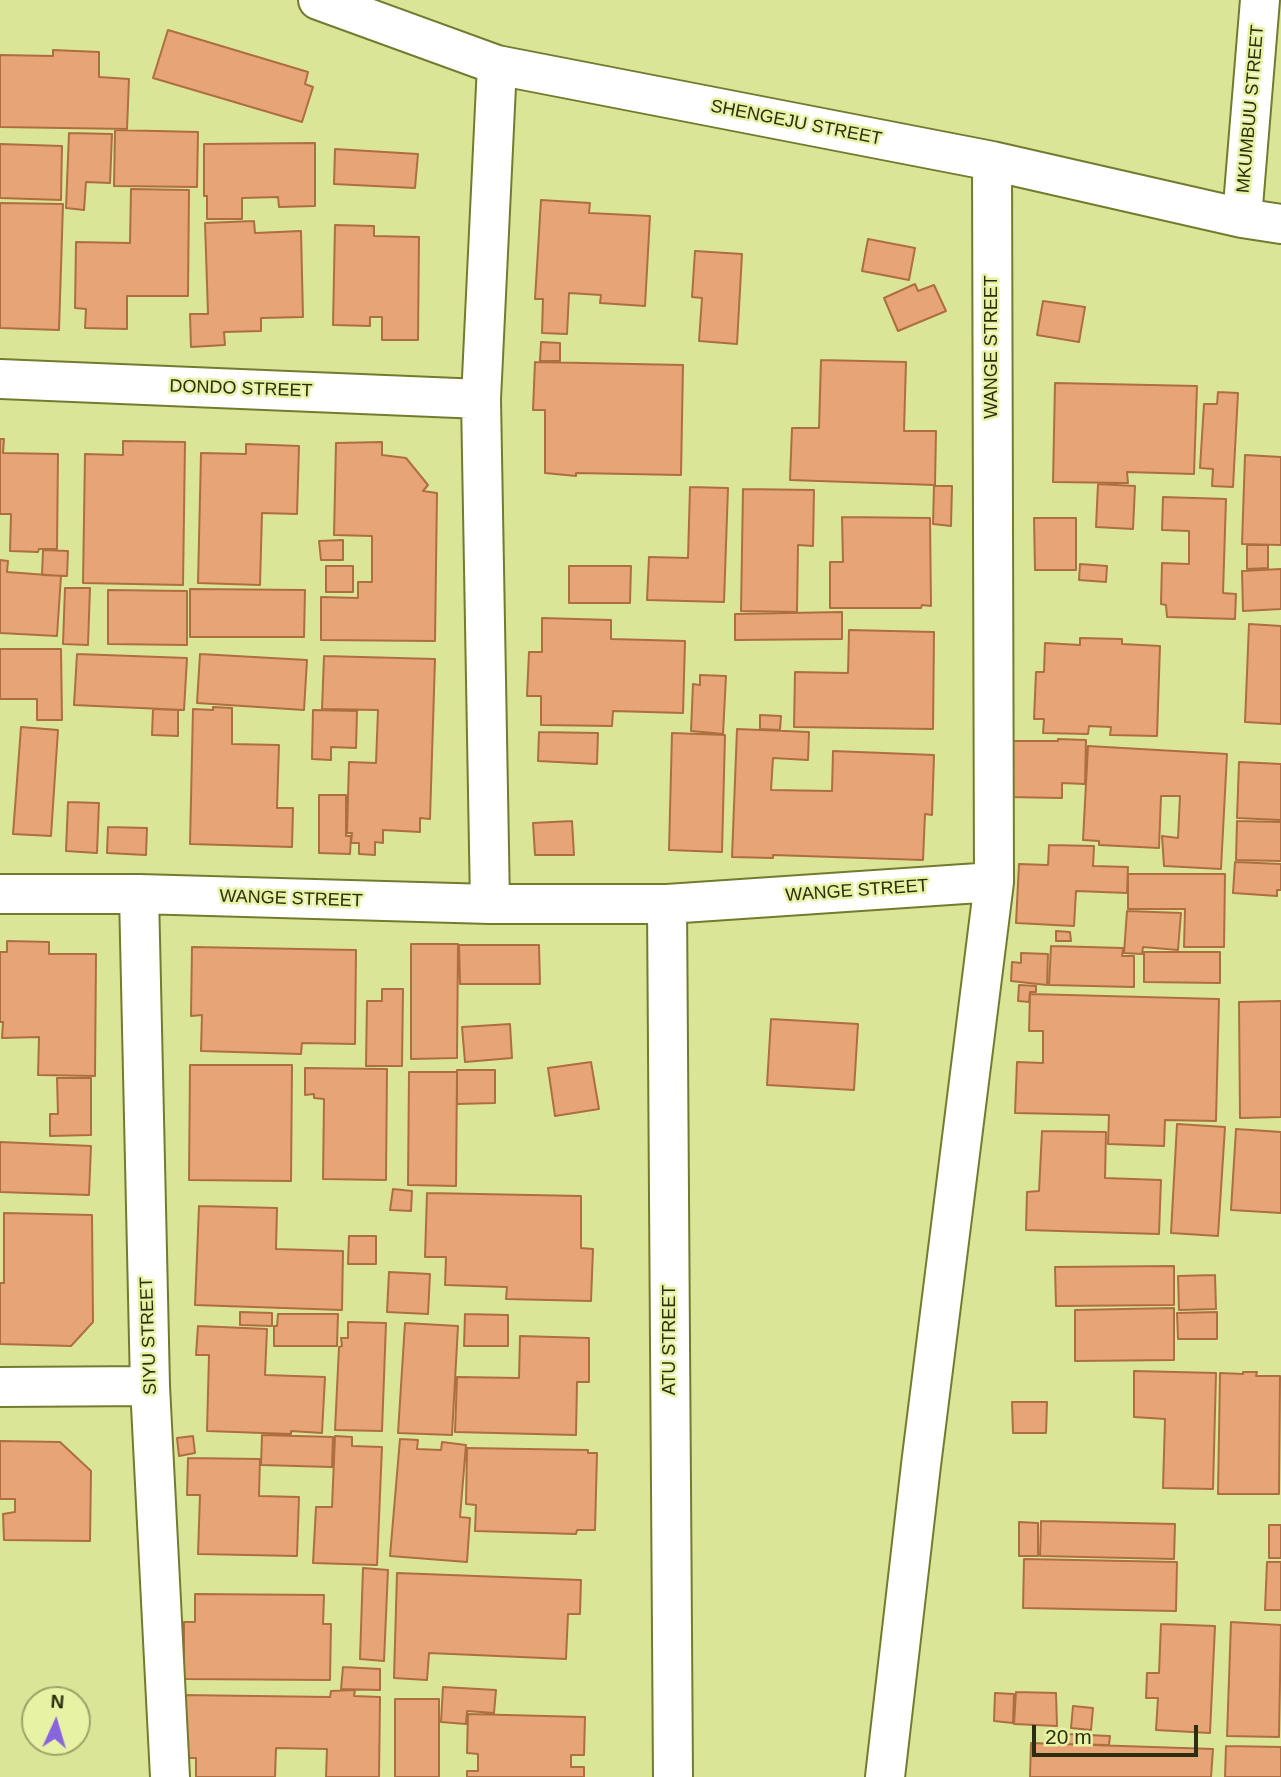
<!DOCTYPE html>
<html>
<head>
<meta charset="utf-8">
<style>
	body { margin:0 }
	#map { position:relative; width:1281px; height:1777px; overflow:hidden; background:#dbe598; font-family:Helvetica,sans-serif }
	canvas { display:block }
	.north { position:absolute; left:21px; top:1686px; width:70px; height:70px; box-sizing:border-box; background:#e8f2a4; border:2px solid #9ca468; border-radius:50%; rotate:4deg; font-size:19px; font-weight:700; line-height:28px; text-align:center; color:#2b2f0f }
	.north::after { content:''; display:block; margin:auto; width:24px; height:32px; background:#8964df; clip-path:polygon(50% 0,100% 100%,50% 72%,0 100%) }
	.scale { position:absolute; left:1032px; top:1725px; width:166px; height:32px; box-sizing:border-box; border:4px solid #2b2f0f; border-top:0; padding-left:9px; font-size:21px; line-height:24px; white-space:nowrap; color:#2b2f0f; -webkit-text-stroke:5px #e8f2a4; paint-order:stroke }
</style>
</head>
<body>
<div id="map">
<canvas width="1281" height="1777"></canvas>
<div class="north">N</div>
<div class="scale">20 m</div>
</div>
<script>
const g = document.querySelector('canvas').getContext('2d');
g.lineJoin = 'round';
function fillPath(path, color) { g.fillStyle = color; g.fill(path, 'evenodd'); }
const toPath = rows => new Path2D(rows.map(r => 'M' + r).join(''));
function trace(path, color, width, dash) { g.strokeStyle = color; g.lineWidth = width; g.lineCap = dash ? 'butt' : 'round'; g.setLineDash(dash || []); g.stroke(path); }
function write(font, color, halo, rows, align = 'center') {
  g.font = font + ' Helvetica,sans-serif'; g.lineWidth = 5; g.setLineDash([]); g.textBaseline = 'middle'; g.strokeStyle = halo; g.fillStyle = color; for (const [text, x, y, turn = 0] of rows) {
    g.save(); g.translate(x, y); g.rotate((+turn || 0) * Math.PI / 180); g.textAlign = isNaN(turn) ? turn : align; if (halo) g.strokeText(text, 0, 0); g.fillText(text, 0, 0); g.restore();
  }
}
const building = toPath([
	[168,30,308,72,305,84,313,87,302,122,153,78,168,30],
	[53,50,99,52,99,77,129,79,127,129,0,127,0,55,53,56,53,50],
	[115,130,198,132,197,187,114,186,115,130],
	[69,133,112,134,110,183,86,182,84,210,66,208,69,133],
	[315,143,315,206,279,207,278,197,242,198,242,219,207,219,207,196,204,196,204,144,315,143],
	[0,144,62,146,61,200,0,198,0,144],
	[335,149,418,154,415,188,334,184,335,149],
	[131,189,189,190,188,296,127,296,127,329,85,328,86,309,75,308,76,242,130,243,131,189],
	[541,200,590,203,589,213,650,216,645,306,600,303,601,295,569,293,567,334,542,333,543,299,535,299,541,200],
	[0,203,63,204,59,330,0,328,0,203],
	[254,221,255,233,301,231,303,317,261,318,261,331,224,332,225,345,191,347,190,314,208,314,205,223,254,221],
	[335,225,374,226,374,236,419,237,418,340,382,340,382,317,370,317,370,326,333,325,335,225],
	[868,239,915,248,909,280,862,271,868,239],
	[695,251,742,254,737,344,699,341,702,298,692,297,695,251],
	[915,284,918,291,934,285,946,311,898,331,884,298,915,284],
	[1043,301,1085,307,1079,342,1037,335,1043,301],
	[541,342,560,343,560,361,540,361,541,342],
	[821,360,906,362,904,431,936,431,935,485,790,480,792,428,819,428,821,360],
	[535,362,683,365,681,475,576,473,576,476,545,473,545,410,533,410,535,362],
	[1055,383,1197,386,1194,474,1127,472,1128,483,1053,482,1055,383],
	[1218,392,1238,393,1233,487,1212,486,1213,469,1200,468,1204,404,1217,404,1218,392],
	[0,439,4,439,3,453,58,454,57,549,39,549,38,552,10,551,11,514,0,514,0,439],
	[123,441,185,442,183,585,83,583,85,454,123,455,123,441],
	[382,442,382,455,406,458,428,485,423,491,437,493,435,641,321,640,321,597,358,598,358,582,372,582,372,536,334,535,336,443,382,442],
	[246,444,299,446,297,514,262,513,260,585,198,583,201,453,246,454,246,444],
	[1245,455,1281,457,1281,545,1242,544,1245,455],
	[1098,484,1135,486,1133,529,1096,527,1098,484],
	[934,486,952,486,951,526,933,524,934,486],
	[690,487,728,488,724,602,647,600,649,557,688,558,690,487],
	[743,489,814,490,813,546,798,545,797,612,741,611,743,489],
	[1163,497,1226,499,1223,593,1236,594,1235,619,1167,617,1166,605,1161,604,1162,563,1189,564,1189,531,1162,530,1163,497],
	[842,517,930,518,931,606,922,605,921,608,830,608,830,562,843,562,842,517],
	[1034,518,1076,518,1076,570,1035,570,1034,518],
	[343,540,343,560,321,560,319,541,343,540],
	[1247,545,1268,545,1268,568,1247,569,1247,545],
	[43,550,68,551,67,576,42,575,43,550],
	[0,560,8,561,7,572,61,576,57,636,0,633,0,560],
	[1080,564,1107,566,1106,582,1079,580,1080,564],
	[326,566,353,566,353,592,326,592,326,566],
	[569,566,631,566,630,603,569,603,569,566],
	[1281,569,1281,609,1243,611,1242,571,1281,569],
	[65,588,90,588,88,645,63,644,65,588],
	[190,589,305,590,304,637,190,637,190,589],
	[108,590,187,591,187,645,108,644,108,590],
	[842,612,842,639,735,640,735,614,842,612],
	[542,618,611,620,611,639,685,641,683,713,613,711,612,726,541,725,541,696,527,696,529,652,542,652,542,618],
	[1249,624,1281,626,1281,724,1245,722,1249,624],
	[849,630,934,632,933,729,794,727,795,672,848,673,849,630],
	[1080,638,1122,639,1122,644,1160,646,1157,736,1110,735,1111,727,1089,726,1088,734,1043,733,1044,719,1034,719,1036,672,1044,672,1045,643,1080,645,1080,638],
	[0,649,61,649,62,720,37,720,37,699,0,699,0,649],
	[77,654,187,658,184,710,74,705,77,654],
	[200,654,307,660,304,710,197,703,200,654],
	[324,656,435,659,430,819,420,818,420,832,383,830,383,843,375,842,375,855,359,854,359,843,351,843,352,833,347,833,349,762,376,763,378,710,322,709,324,656],
	[700,675,726,676,723,734,691,731,693,684,700,685,700,675],
	[213,707,232,708,232,744,279,745,277,808,293,808,292,847,190,844,193,709,213,710,213,707],
	[153,709,178,710,178,736,152,735,153,709],
	[313,710,357,711,356,748,331,747,331,760,312,759,313,710],
	[760,715,781,716,780,730,760,729,760,715],
	[21,727,58,730,51,836,13,834,21,727],
	[737,729,809,732,808,760,773,758,771,790,832,791,833,751,934,755,932,815,925,814,923,860,773,855,773,858,732,857,737,729],
	[539,732,598,733,597,764,538,761,539,732],
	[672,733,725,735,722,852,669,850,672,733],
	[1058,739,1086,740,1085,784,1062,783,1062,798,1007,797,1009,741,1058,741,1058,739],
	[1088,746,1227,754,1221,869,1164,866,1162,836,1178,838,1180,796,1161,796,1159,848,1099,845,1099,841,1083,840,1088,746],
	[1239,762,1281,764,1281,820,1237,818,1239,762],
	[319,795,346,795,346,836,351,836,350,854,319,853,319,795],
	[68,802,99,803,97,853,66,851,68,802],
	[572,821,574,855,535,855,533,823,572,821],
	[1237,821,1281,822,1281,861,1236,860,1237,821],
	[108,827,147,828,146,855,107,853,108,827],
	[1049,845,1094,846,1093,866,1128,867,1127,893,1076,891,1074,926,1016,923,1019,864,1048,865,1049,845],
	[1235,862,1281,864,1281,890,1277,890,1277,896,1233,893,1235,862],
	[1128,874,1225,874,1224,947,1184,947,1185,909,1128,909,1128,874],
	[1127,911,1181,913,1178,950,1143,947,1142,954,1124,953,1127,911],
	[1056,931,1070,932,1071,941,1056,941,1056,931],
	[7,941,49,942,49,954,96,954,95,1076,38,1075,39,1037,2,1038,3,1022,0,1022,0,952,7,952,7,941],
	[411,944,458,944,457,1058,411,1059,411,944],
	[459,945,539,945,540,984,460,984,459,945],
	[1051,946,1123,948,1122,956,1134,956,1134,987,1049,985,1051,946],
	[192,947,356,950,355,1044,302,1043,301,1054,201,1051,202,1015,191,1016,192,947],
	[1144,952,1220,952,1220,983,1144,982,1144,952],
	[1021,953,1048,954,1047,985,1011,981,1012,962,1021,963,1021,953],
	[1019,985,1036,986,1036,992,1030,992,1029,1002,1018,1001,1019,985],
	[382,989,403,989,402,1066,366,1066,367,1001,382,1001,382,989],
	[1030,994,1219,999,1216,1121,1165,1120,1164,1146,1108,1144,1109,1115,1015,1113,1017,1062,1043,1063,1043,1031,1029,1031,1030,994],
	[1281,1001,1281,1117,1240,1118,1239,1002,1281,1001],
	[771,1019,858,1024,854,1090,767,1085,771,1019],
	[510,1024,512,1058,465,1062,462,1027,510,1024],
	[591,1062,599,1109,555,1116,548,1068,591,1062],
	[190,1065,292,1065,291,1181,189,1180,190,1065],
	[305,1068,387,1069,386,1180,323,1179,324,1099,314,1098,314,1094,305,1095,305,1068],
	[457,1070,495,1070,495,1103,457,1104,457,1070],
	[409,1072,457,1072,456,1186,408,1185,409,1072],
	[57,1078,91,1078,91,1135,50,1136,50,1114,58,1114,57,1078],
	[1177,1124,1225,1127,1218,1236,1171,1233,1177,1124],
	[1236,1129,1281,1132,1281,1213,1231,1210,1236,1129],
	[1042,1131,1106,1132,1105,1178,1161,1180,1159,1234,1026,1230,1027,1192,1039,1191,1042,1131],
	[0,1142,91,1146,89,1195,0,1192,0,1142],
	[393,1189,412,1191,411,1211,390,1210,393,1189],
	[427,1193,581,1196,581,1248,593,1249,591,1301,506,1299,507,1287,445,1285,446,1257,425,1257,427,1193],
	[199,1206,277,1208,276,1249,343,1251,342,1310,195,1305,199,1206],
	[4,1213,92,1215,93,1322,71,1346,0,1344,0,1283,4,1283,4,1213],
	[349,1236,376,1236,376,1264,348,1264,349,1236],
	[1174,1266,1174,1305,1056,1306,1055,1267,1174,1266],
	[389,1272,430,1274,428,1314,387,1312,389,1272],
	[1215,1275,1216,1309,1179,1310,1178,1276,1215,1275],
	[1174,1308,1174,1360,1075,1361,1075,1310,1174,1308],
	[240,1312,272,1313,272,1326,240,1325,240,1312],
	[1217,1312,1217,1339,1178,1339,1177,1313,1217,1312],
	[278,1314,338,1314,337,1346,274,1346,274,1326,277,1326,278,1314],
	[465,1314,508,1315,508,1346,464,1346,465,1314],
	[348,1322,386,1323,382,1431,335,1430,339,1347,342,1346,341,1338,348,1338,348,1322],
	[405,1323,458,1326,452,1435,398,1433,405,1323],
	[198,1326,267,1329,265,1375,325,1377,322,1433,291,1431,291,1434,207,1431,209,1355,196,1355,198,1326],
	[520,1336,589,1338,589,1382,577,1382,576,1435,455,1432,457,1377,519,1378,520,1336],
	[1134,1371,1216,1373,1213,1489,1163,1488,1165,1419,1134,1417,1134,1371],
	[1243,1372,1257,1372,1256,1376,1280,1376,1279,1494,1218,1494,1220,1373,1243,1374,1243,1372],
	[1012,1402,1047,1402,1046,1433,1013,1433,1012,1402],
	[262,1435,333,1437,332,1467,261,1465,262,1435],
	[193,1436,195,1453,179,1456,177,1438,193,1436],
	[335,1436,352,1437,352,1446,382,1447,377,1565,313,1563,316,1507,332,1507,335,1436],
	[400,1439,418,1440,417,1449,441,1450,442,1442,466,1445,460,1517,470,1518,467,1562,390,1556,400,1439],
	[0,1441,60,1442,91,1471,90,1541,4,1540,3,1514,15,1512,15,1499,0,1499,0,1441],
	[467,1448,588,1450,588,1453,597,1453,595,1530,577,1530,576,1534,475,1531,476,1505,466,1504,467,1448],
	[188,1458,260,1459,259,1496,299,1497,297,1556,198,1554,200,1495,187,1495,188,1458],
	[1041,1521,1175,1524,1174,1559,1040,1556,1041,1521],
	[1019,1522,1038,1523,1038,1556,1019,1556,1019,1522],
	[1269,1525,1281,1525,1281,1558,1269,1558,1269,1525],
	[1024,1559,1177,1562,1176,1611,1023,1608,1024,1559],
	[1267,1562,1281,1562,1281,1610,1265,1610,1267,1562],
	[363,1568,388,1570,384,1661,360,1659,363,1568],
	[397,1573,581,1580,580,1614,568,1614,566,1659,429,1653,427,1680,394,1678,397,1573],
	[195,1594,324,1595,323,1624,331,1624,330,1680,184,1679,184,1622,195,1622,195,1594],
	[1231,1622,1281,1625,1279,1737,1227,1736,1231,1622],
	[1161,1624,1215,1626,1210,1733,1156,1730,1158,1698,1146,1698,1147,1673,1159,1673,1161,1624],
	[343,1667,380,1669,380,1690,341,1689,343,1667],
	[443,1687,496,1690,494,1713,467,1711,466,1724,441,1722,443,1687],
	[355,1690,354,1696,380,1697,379,1777,326,1777,327,1749,276,1748,275,1777,196,1777,196,1758,180,1758,181,1695,330,1697,331,1691,355,1690],
	[1016,1692,1056,1693,1057,1726,1014,1724,1016,1692],
	[995,1693,1014,1694,1013,1723,994,1721,995,1693],
	[395,1699,439,1699,439,1777,395,1777,395,1699],
	[1073,1706,1093,1708,1091,1730,1071,1728,1073,1706],
	[468,1714,585,1717,584,1755,571,1755,571,1767,584,1767,584,1777,467,1777,467,1771,478,1771,478,1754,467,1753,468,1714],
	[1065,1734,1110,1736,1109,1745,1065,1744,1065,1734],
	[1031,1743,1213,1749,1211,1777,1030,1777,1031,1743],
	[1226,1746,1281,1747,1281,1777,1225,1777,1226,1746]
]);
fillPath(building, '#e7a477');
trace(building, '#ad6e42', 2);
const street = toPath([
	[318,0,497,65,992,161,1242,218,1281,224],
	[1242,218,1260,0],
	[0,379,481,399],
	[0,894,139,894,490,904,667,904,994,882,992,161],
	[139,894,150,1386,170,1777],
	[490,904,481,399,497,65],
	[667,904,673,1777],
	[0,1387,150,1386],
	[885,1777,921,1465,994,882]
]);
trace(street, '#737b2f', 42);
trace(street, '#fff', 38);
write('18px', '#2b2f0f', '#e8f2a4', [
	["MKUMBUU STREET",1251,109,-85],
	["SHENGEJU STREET",796,123,11],
	["WANGE STREET",992,347,-90],
	["DONDO STREET",241,389,2],
	["WANGE STREET",857,891,-4],
	["WANGE STREET",291,899,2],
	["SIYU STREET",149,1336,-92],
	["ATU STREET",670,1340,-90]
]);
</script>
</body>
</html>
